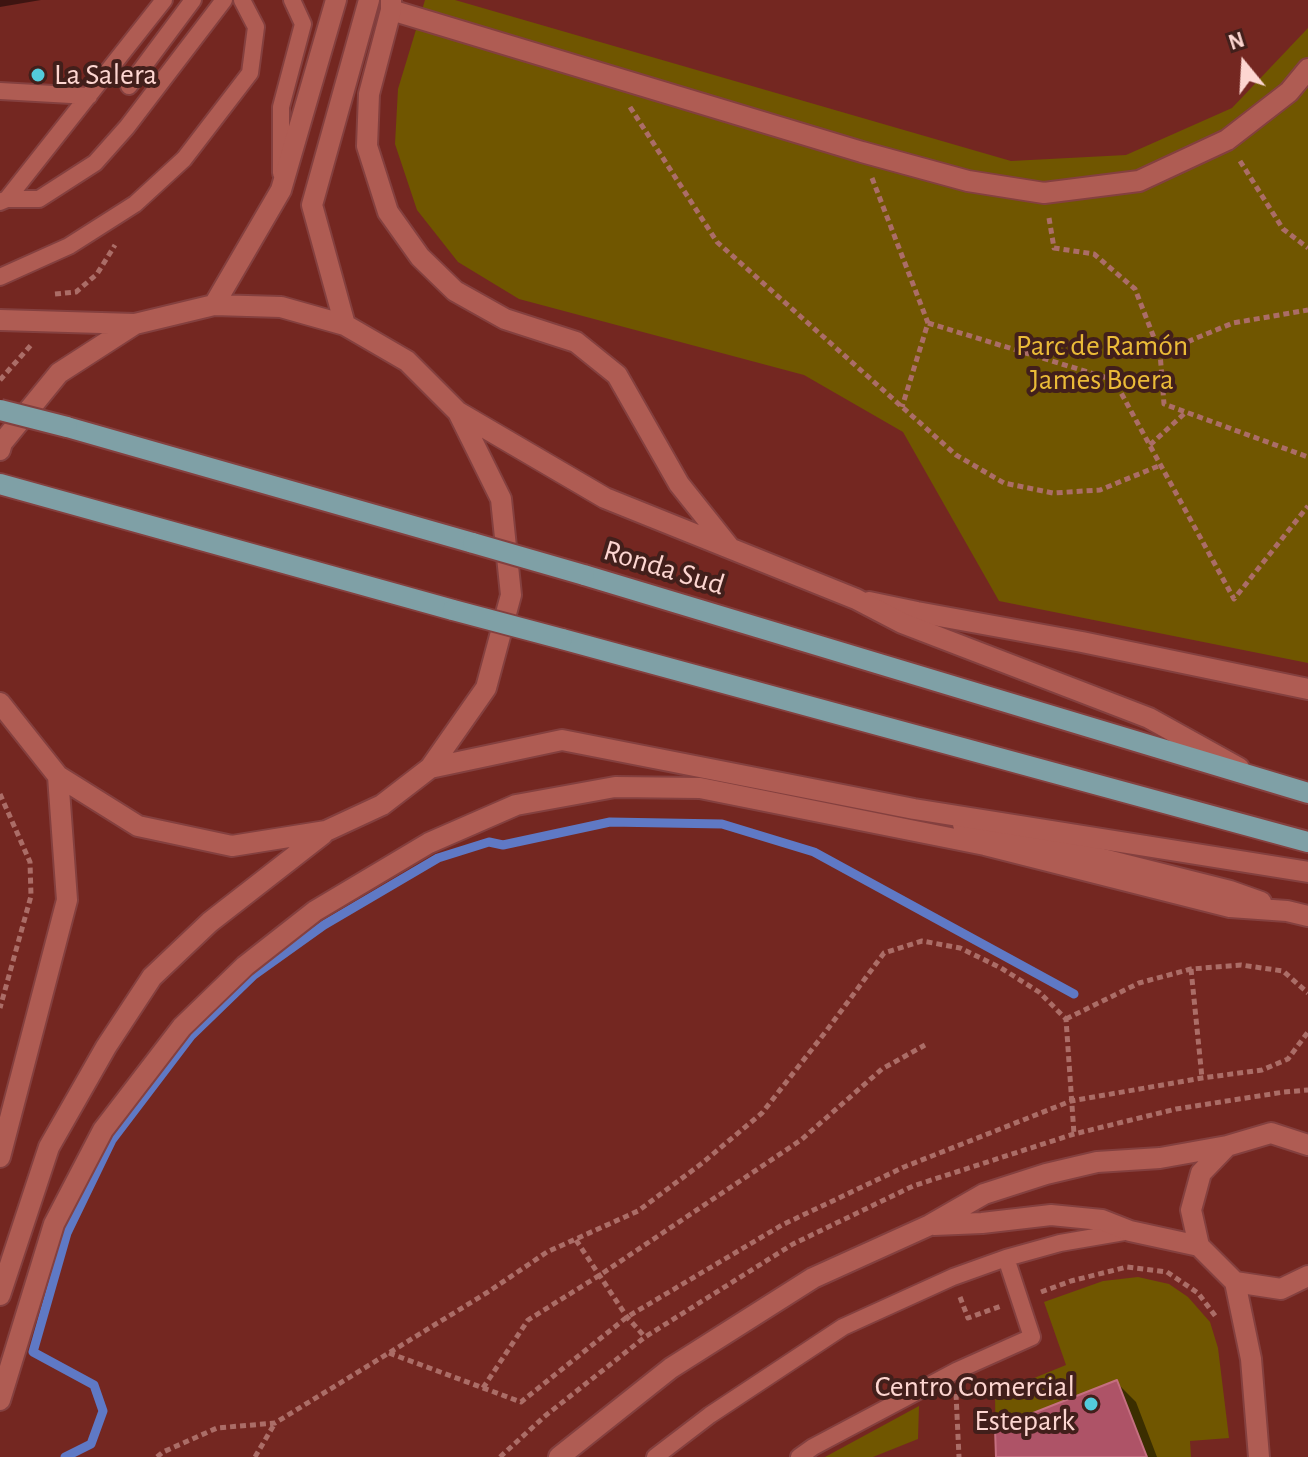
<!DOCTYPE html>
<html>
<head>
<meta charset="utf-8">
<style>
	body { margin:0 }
	#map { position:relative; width:1308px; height:1457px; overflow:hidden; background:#742721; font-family:"Alegreya Sans",sans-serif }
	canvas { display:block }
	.north { position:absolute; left:1204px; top:24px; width:80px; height:80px; -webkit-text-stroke:6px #421f1b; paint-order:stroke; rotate:342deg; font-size:22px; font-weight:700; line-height:32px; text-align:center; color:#fdd6d1 }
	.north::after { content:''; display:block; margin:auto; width:28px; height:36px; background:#fdd6d1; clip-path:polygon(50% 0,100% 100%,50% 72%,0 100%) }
</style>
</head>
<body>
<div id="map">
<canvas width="1308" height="1457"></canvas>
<div class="north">N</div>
</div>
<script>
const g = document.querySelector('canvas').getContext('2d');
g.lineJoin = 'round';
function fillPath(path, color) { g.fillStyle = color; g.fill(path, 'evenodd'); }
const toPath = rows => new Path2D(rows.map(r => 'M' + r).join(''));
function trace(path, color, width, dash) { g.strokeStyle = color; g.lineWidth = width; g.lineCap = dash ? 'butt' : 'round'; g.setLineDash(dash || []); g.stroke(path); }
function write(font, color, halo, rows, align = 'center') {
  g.font = font + ' "Alegreya Sans",sans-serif'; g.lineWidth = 8; g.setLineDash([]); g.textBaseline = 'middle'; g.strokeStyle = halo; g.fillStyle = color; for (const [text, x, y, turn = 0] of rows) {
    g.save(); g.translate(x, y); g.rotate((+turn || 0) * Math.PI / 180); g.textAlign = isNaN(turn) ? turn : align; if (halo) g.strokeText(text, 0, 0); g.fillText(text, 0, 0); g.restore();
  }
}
fillPath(toPath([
	[425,0,455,0,1011,161,1126,155,1232,108,1308,28,1308,663,999,601,903,432,804,375,519,299,458,262,417,210,395,144,398,89],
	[1138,1277,1169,1284,1188,1297,1210,1322,1218,1348,1229,1438,1190,1441,1191,1457,996,1457,995,1394,1066,1365,1044,1302,1103,1281],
	[919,1406,918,1439,873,1457,825,1457]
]), '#705600');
fillPath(toPath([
	[0,0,41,0,0,7],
	[1117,1383,1136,1402,1157,1457,998,1457]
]), '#0007');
trace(toPath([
	[65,1457,91,1444,103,1411,94,1385,33,1352,67,1233,112,1140,191,1036,254,975,324,925,438,858,489,842,503,845,610,822,722,824,814,852,1074,994]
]), '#5f79c5', 9);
const building = toPath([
	[1117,1380,1147,1457,996,1457,995,1428,1117,1380]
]);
fillPath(building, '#ae5367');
trace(building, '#c56f80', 2);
const service = toPath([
	[129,86,193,0],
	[0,91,89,96],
	[281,173,281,107,303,24,292,0],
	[7,199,164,0],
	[0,202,7,199,39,199,95,163,127,127,224,0],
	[0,277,69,246,135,204,184,159,250,73,256,27,242,0],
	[655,1457,710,1415,843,1327,953,1277,1006,1258,1060,1243,1130,1231],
	[799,1457,813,1447,956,1371,1032,1337,1006,1258]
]);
const pedestrian = toPath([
	[391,10,862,152,968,181,1044,193,1139,181,1227,140,1289,92,1308,69]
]);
const minor = toPath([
	[1227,1146,1201,1173,1191,1210,1199,1246,1235,1282,1281,1289,1308,1276],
	[934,1225,982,1223,1051,1215,1102,1220,1130,1231,1199,1246],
	[1235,1282,1251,1359,1259,1457],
	[559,1457,671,1368,813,1278,930,1225,984,1194,1046,1174,1097,1162,1160,1158,1227,1146,1271,1133,1308,1145]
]);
const tertiary = toPath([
	[869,602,917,612,1082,642,1308,689],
	[963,824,1230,891,1261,902],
	[0,1400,54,1224,103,1130,182,1027,245,966,315,911,429,843,516,805,615,787,700,788,985,845,1230,907,1287,911,1308,916]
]);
const secondary = toPath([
	[391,0,391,10,369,94,367,146,388,212,420,257,455,291,505,319,576,342,617,375,679,484,730,548],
	[214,305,281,190,336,0],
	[0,320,135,324,214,305,281,307,345,325,407,361,458,412,605,498,856,599,902,623,1149,718,1239,768],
	[345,325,312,205,369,0],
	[0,450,2,443,59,373,135,324],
	[0,703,58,776,138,826,232,846,326,831,382,805,430,768,486,688,511,595,501,499,458,412],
	[430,768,562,740,914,809,1308,872],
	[0,1157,67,900,58,776],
	[0,1295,49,1147,106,1047,152,977,210,922,323,834]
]);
const primary = toPath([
	[67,427,473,543],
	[0,484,453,610],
	[584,575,1308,793],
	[562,639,1308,842]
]);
trace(service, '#84403f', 20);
trace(pedestrian, '#84403f', 24);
trace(minor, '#84403f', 24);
trace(tertiary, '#84403f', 24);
trace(secondary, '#84403f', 24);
trace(primary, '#84403f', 24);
trace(toPath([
	[630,107,717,242,956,455,1004,483,1053,493,1100,490,1161,465],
	[1240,161,1283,229,1308,248],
	[872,178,928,323,902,407],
	[1049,218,1054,248,1094,254,1135,289,1160,353,1164,404,1308,457],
	[55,294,76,292,97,274,115,245],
	[928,323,1114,380,1234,599,1308,506],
	[1160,353,1233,323,1308,310],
	[0,380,31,345],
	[1150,445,1185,413],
	[0,794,30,862,31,896,0,1008],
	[1191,969,1202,1078],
	[1066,1019,1139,983,1191,969,1241,965,1283,971,1308,993],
	[576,1240,627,1317,645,1337],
	[1041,1292,1071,1281,1127,1267,1167,1272,1198,1293,1216,1317],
	[960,1297,968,1318,1001,1306],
	[389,1353,521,1402,627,1317,782,1225,904,1167,1071,1101,1202,1078,1262,1070,1288,1059,1308,1032],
	[483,1388,528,1320,600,1275,801,1140,882,1069,925,1045],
	[956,1394,959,1457],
	[157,1457,163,1452,217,1428,275,1423,488,1292,547,1252,638,1211,701,1164,762,1113,827,1030,884,953,922,941,960,948,1001,968,1039,992,1066,1019,1074,1134],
	[255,1457,275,1423],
	[500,1457,545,1416,645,1337,793,1244,913,1186,1074,1134,1176,1109,1284,1092,1308,1090]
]), '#ab6d67', 5, [6, 4]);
trace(service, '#af5c53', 16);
trace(pedestrian, '#af5c53', 20);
trace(minor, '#af5c53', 20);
trace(tertiary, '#af5c53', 20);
trace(secondary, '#af5c53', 20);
trace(primary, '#7fa0a6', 20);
const primaryBridge = toPath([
	[0,410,67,427],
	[473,543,584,575],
	[453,610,562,639]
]);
trace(primaryBridge, '#84403f', 24, []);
trace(primaryBridge, '#7fa0a6', 20);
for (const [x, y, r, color] of [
	[38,75,8,"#53cbdb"],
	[1091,1404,8,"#53cbdb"]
]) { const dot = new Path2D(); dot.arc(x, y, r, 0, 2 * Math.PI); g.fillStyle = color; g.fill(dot); trace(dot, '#421f1b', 3); }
write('30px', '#fdd6d1', '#421f1b', [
	["La Salera",54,75],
	["Centro Comercial",1075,1387,"right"],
	["Estepark",1075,1421,"right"]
], 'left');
write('30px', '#ebbb38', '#421f1b', [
	["Parc de Ramón",1102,346],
	["James Boera",1102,380]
]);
write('30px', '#fdd6d1', '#421f1b', [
	["Ronda Sud",664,568,17]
]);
</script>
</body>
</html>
